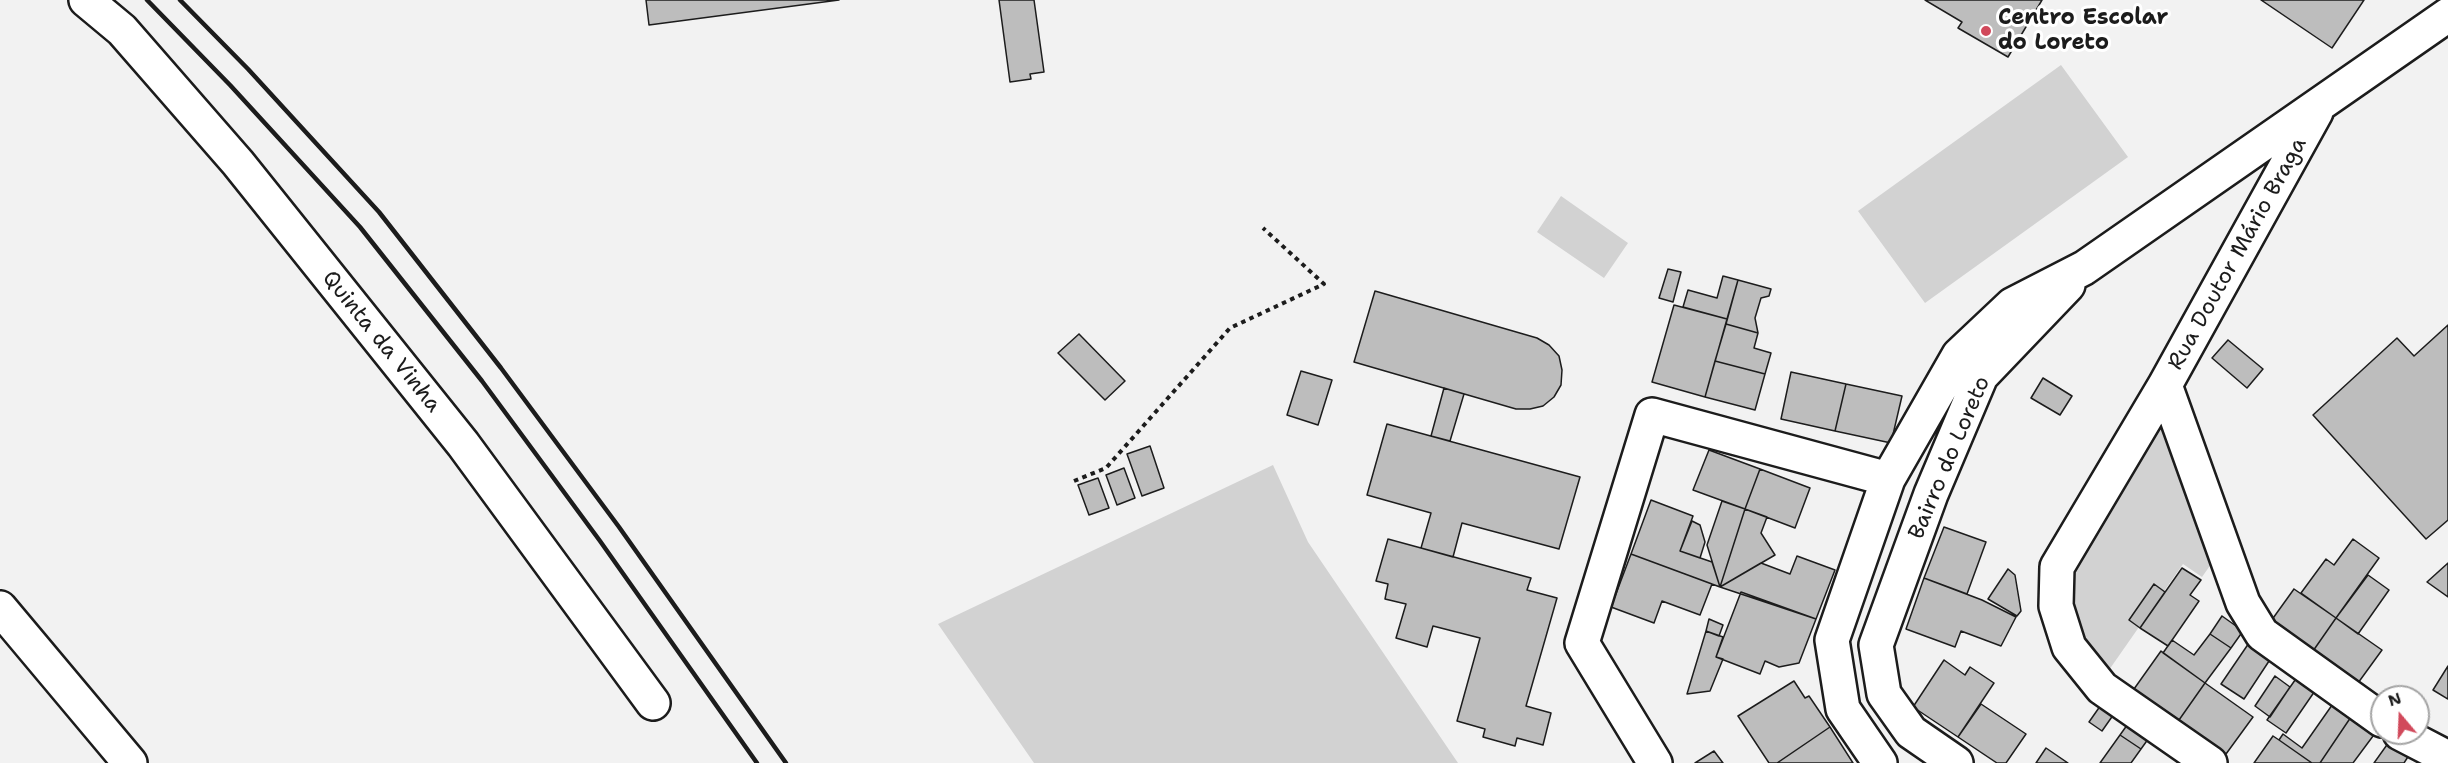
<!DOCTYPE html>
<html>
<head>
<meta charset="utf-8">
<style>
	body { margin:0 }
	#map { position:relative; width:2448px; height:763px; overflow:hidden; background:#f2f2f2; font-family:"Shantell Sans",sans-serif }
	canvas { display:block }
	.north { position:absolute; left:2370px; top:685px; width:60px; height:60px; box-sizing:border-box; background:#fff; border:2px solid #a4a4a4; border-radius:50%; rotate:341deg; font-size:16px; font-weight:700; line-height:24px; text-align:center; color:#1c1c1c }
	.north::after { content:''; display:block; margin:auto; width:21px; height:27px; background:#d1495b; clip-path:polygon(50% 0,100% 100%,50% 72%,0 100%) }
</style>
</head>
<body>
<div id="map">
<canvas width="2448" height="763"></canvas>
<div class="north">N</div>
</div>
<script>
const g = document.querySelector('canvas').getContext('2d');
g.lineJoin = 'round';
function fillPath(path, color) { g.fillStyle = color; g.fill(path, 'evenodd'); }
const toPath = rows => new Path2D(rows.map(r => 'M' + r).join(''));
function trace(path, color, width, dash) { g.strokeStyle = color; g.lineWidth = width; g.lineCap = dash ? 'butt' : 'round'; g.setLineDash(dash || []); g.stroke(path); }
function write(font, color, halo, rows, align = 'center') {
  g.font = font + ' "Shantell Sans",sans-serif'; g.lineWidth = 6; g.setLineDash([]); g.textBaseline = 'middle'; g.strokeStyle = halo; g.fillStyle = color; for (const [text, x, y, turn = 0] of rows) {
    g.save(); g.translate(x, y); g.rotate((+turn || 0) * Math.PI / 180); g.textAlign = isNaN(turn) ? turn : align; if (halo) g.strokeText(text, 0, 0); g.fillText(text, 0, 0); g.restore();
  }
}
fillPath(toPath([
	[2061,65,2128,157,1925,303,1858,211],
	[1561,196,1628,243,1604,278,1537,232],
	[2160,420,2214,560,2202,577,2183,564,2109,670,2080,641,2066,606,2067,571],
	[1273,465,1308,542,1458,763,1034,763,938,624]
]), '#d2d2d2');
const building = toPath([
	[646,0,839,0,649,25,646,0],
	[999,0,1034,0,1044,72,1030,74,1031,79,1010,82,999,0],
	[1925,0,2042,0,2008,57,1958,28,1962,22,1925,0],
	[2261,0,2364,0,2332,48,2261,0],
	[1668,269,1681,272,1673,302,1659,298,1668,269],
	[1723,276,1738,280,1727,319,1683,307,1688,290,1717,298,1723,276],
	[1738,280,1771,289,1769,296,1761,298,1755,318,1758,333,1726,324,1738,280],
	[1375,291,1537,338,1549,345,1559,356,1562,370,1561,385,1554,397,1543,406,1530,409,1516,409,1354,362,1375,291],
	[1674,305,1727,319,1705,397,1652,382,1674,305],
	[1726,324,1758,333,1754,348,1771,353,1765,374,1715,361,1726,324],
	[2448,325,2448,520,2426,539,2313,415,2397,338,2414,356,2448,325],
	[1079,334,1125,381,1105,400,1058,353,1079,334],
	[2228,340,2263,369,2247,388,2212,358,2228,340],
	[1715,361,1765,374,1755,410,1705,397,1715,361],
	[1301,371,1332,380,1318,425,1287,415,1301,371],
	[1791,372,1846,384,1835,431,1781,419,1791,372],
	[2043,378,2072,396,2060,415,2031,398,2043,378],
	[1846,384,1902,396,1891,443,1835,431,1846,384],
	[1444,388,1464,394,1450,441,1431,436,1444,388],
	[1387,424,1580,477,1559,549,1462,523,1453,557,1421,548,1431,513,1367,495,1387,424],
	[1150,446,1164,488,1142,496,1127,454,1150,446],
	[1709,450,1760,469,1745,509,1693,490,1709,450],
	[1124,468,1135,498,1117,505,1106,475,1124,468],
	[1760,469,1810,488,1795,528,1745,509,1760,469],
	[1098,478,1109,508,1089,515,1078,485,1098,478],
	[1651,500,1693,516,1680,551,1712,562,1720,587,1631,554,1651,500],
	[1722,501,1745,509,1720,587,1707,545,1722,501],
	[1745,509,1767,517,1761,533,1775,555,1720,587,1745,509],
	[1692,521,1700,525,1705,542,1700,558,1680,551,1692,521],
	[1944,527,1986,542,1967,594,1924,578,1944,527],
	[1388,539,1531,578,1527,590,1557,598,1526,706,1551,713,1543,745,1517,738,1515,746,1483,737,1485,729,1457,721,1480,638,1433,626,1427,647,1396,638,1406,604,1385,599,1388,584,1376,581,1388,539],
	[2353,539,2379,558,2336,618,2301,593,2326,559,2334,565,2353,539],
	[1631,554,1712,584,1700,615,1662,601,1654,623,1611,607,1631,554],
	[1797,556,1835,570,1816,619,1720,587,1761,563,1790,574,1797,556],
	[2448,563,2448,597,2427,582,2448,563],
	[2182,568,2201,580,2190,595,2199,601,2168,646,2140,628,2182,568],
	[2008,569,2015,575,2021,611,2017,616,1988,599,2008,569],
	[2368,575,2389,590,2358,634,2336,618,2368,575],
	[1924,578,1982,600,2016,617,2001,646,1961,631,1955,647,1906,629,1924,578],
	[2154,584,2165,592,2140,628,2129,620,2154,584],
	[2294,589,2336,618,2313,651,2271,621,2294,589],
	[1741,592,1816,619,1799,663,1779,667,1765,661,1760,674,1716,657,1741,592],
	[2222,616,2243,631,2231,648,2210,634,2222,616],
	[2336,618,2382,650,2358,683,2313,651,2336,618],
	[1709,619,1723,625,1719,636,1706,631,1709,619],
	[1706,631,1723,637,1716,657,1723,659,1710,691,1687,694,1706,631],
	[2210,634,2231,648,2205,683,2163,653,2172,640,2194,655,2210,634],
	[2251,640,2273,655,2244,699,2221,684,2251,640],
	[2161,651,2205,683,2179,720,2134,689,2161,651],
	[1944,660,1965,675,1970,667,1994,683,1958,737,1913,707,1944,660],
	[2448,666,2448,699,2433,690,2448,666],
	[2300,673,2319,685,2286,733,2267,720,2300,673],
	[2275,676,2290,687,2270,717,2255,706,2275,676],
	[1794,681,1805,698,1809,696,1830,727,1777,763,1769,763,1738,716,1794,681],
	[2205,683,2253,717,2226,754,2179,720,2205,683],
	[2337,698,2355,711,2320,763,2312,763,2279,740,2283,734,2302,748,2337,698],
	[2103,702,2116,711,2102,731,2089,722,2103,702],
	[1981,704,2026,734,2006,763,1997,763,1958,737,1981,704],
	[2355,711,2379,728,2353,763,2320,763,2355,711],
	[2130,721,2151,735,2141,749,2120,735,2130,721],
	[1830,727,1853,763,1777,763,1830,727],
	[2120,735,2141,749,2131,763,2100,763,2120,735],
	[2394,735,2413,749,2404,763,2374,763,2394,735],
	[2273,736,2279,740,2312,763,2254,763,2273,736],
	[2046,748,2068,763,2036,763,2046,748],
	[1714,751,1723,763,1695,763,1714,751]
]);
fillPath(building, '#bdbdbd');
trace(building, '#1c1c1c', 1.5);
const minor = toPath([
	[86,0,122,30,238,163,463,444,653,703],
	[2316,112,2165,385,2243,603,2262,634,2382,720],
	[2165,385,2057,567,2056,606,2069,647,2102,688,2210,763],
	[0,608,130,763],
	[2400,733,2448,758],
	[1655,763,1582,643,1652,415,1888,479],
	[1880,763,1843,709,1832,640,1888,479,1959,355,2012,305,2084,268,2448,15],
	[1956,763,1911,732,1884,694,1876,645,1931,494,1981,376,2068,285]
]);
trace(minor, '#1c1c1c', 38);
trace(toPath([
	[1074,481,1106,468,1230,328,1324,284,1263,228]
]), '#1c1c1c', 4, [4.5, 4.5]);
trace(minor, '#fff', 33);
trace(toPath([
	[147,0,230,85,360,227,482,381,600,541,757,763],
	[180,0,248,69,379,212,501,368,619,527,786,763]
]), '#1c1c1c', 4.5);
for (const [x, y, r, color] of [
	[1986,31,6,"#d1495b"]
]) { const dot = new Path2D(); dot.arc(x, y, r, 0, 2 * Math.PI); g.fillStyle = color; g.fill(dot); trace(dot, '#fff', 2); }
write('bold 22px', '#1c1c1c', '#fff', [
	["Centro Escolar",1998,18],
	["do Loreto",1998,43]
], 'left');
write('22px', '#1c1c1c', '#fff', [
	["Rua Doutor Mário Braga",2238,254,-61],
	["Quinta da Vinha",381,342,51],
	["Bairro do Loreto",1950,458,-67]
]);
</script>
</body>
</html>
